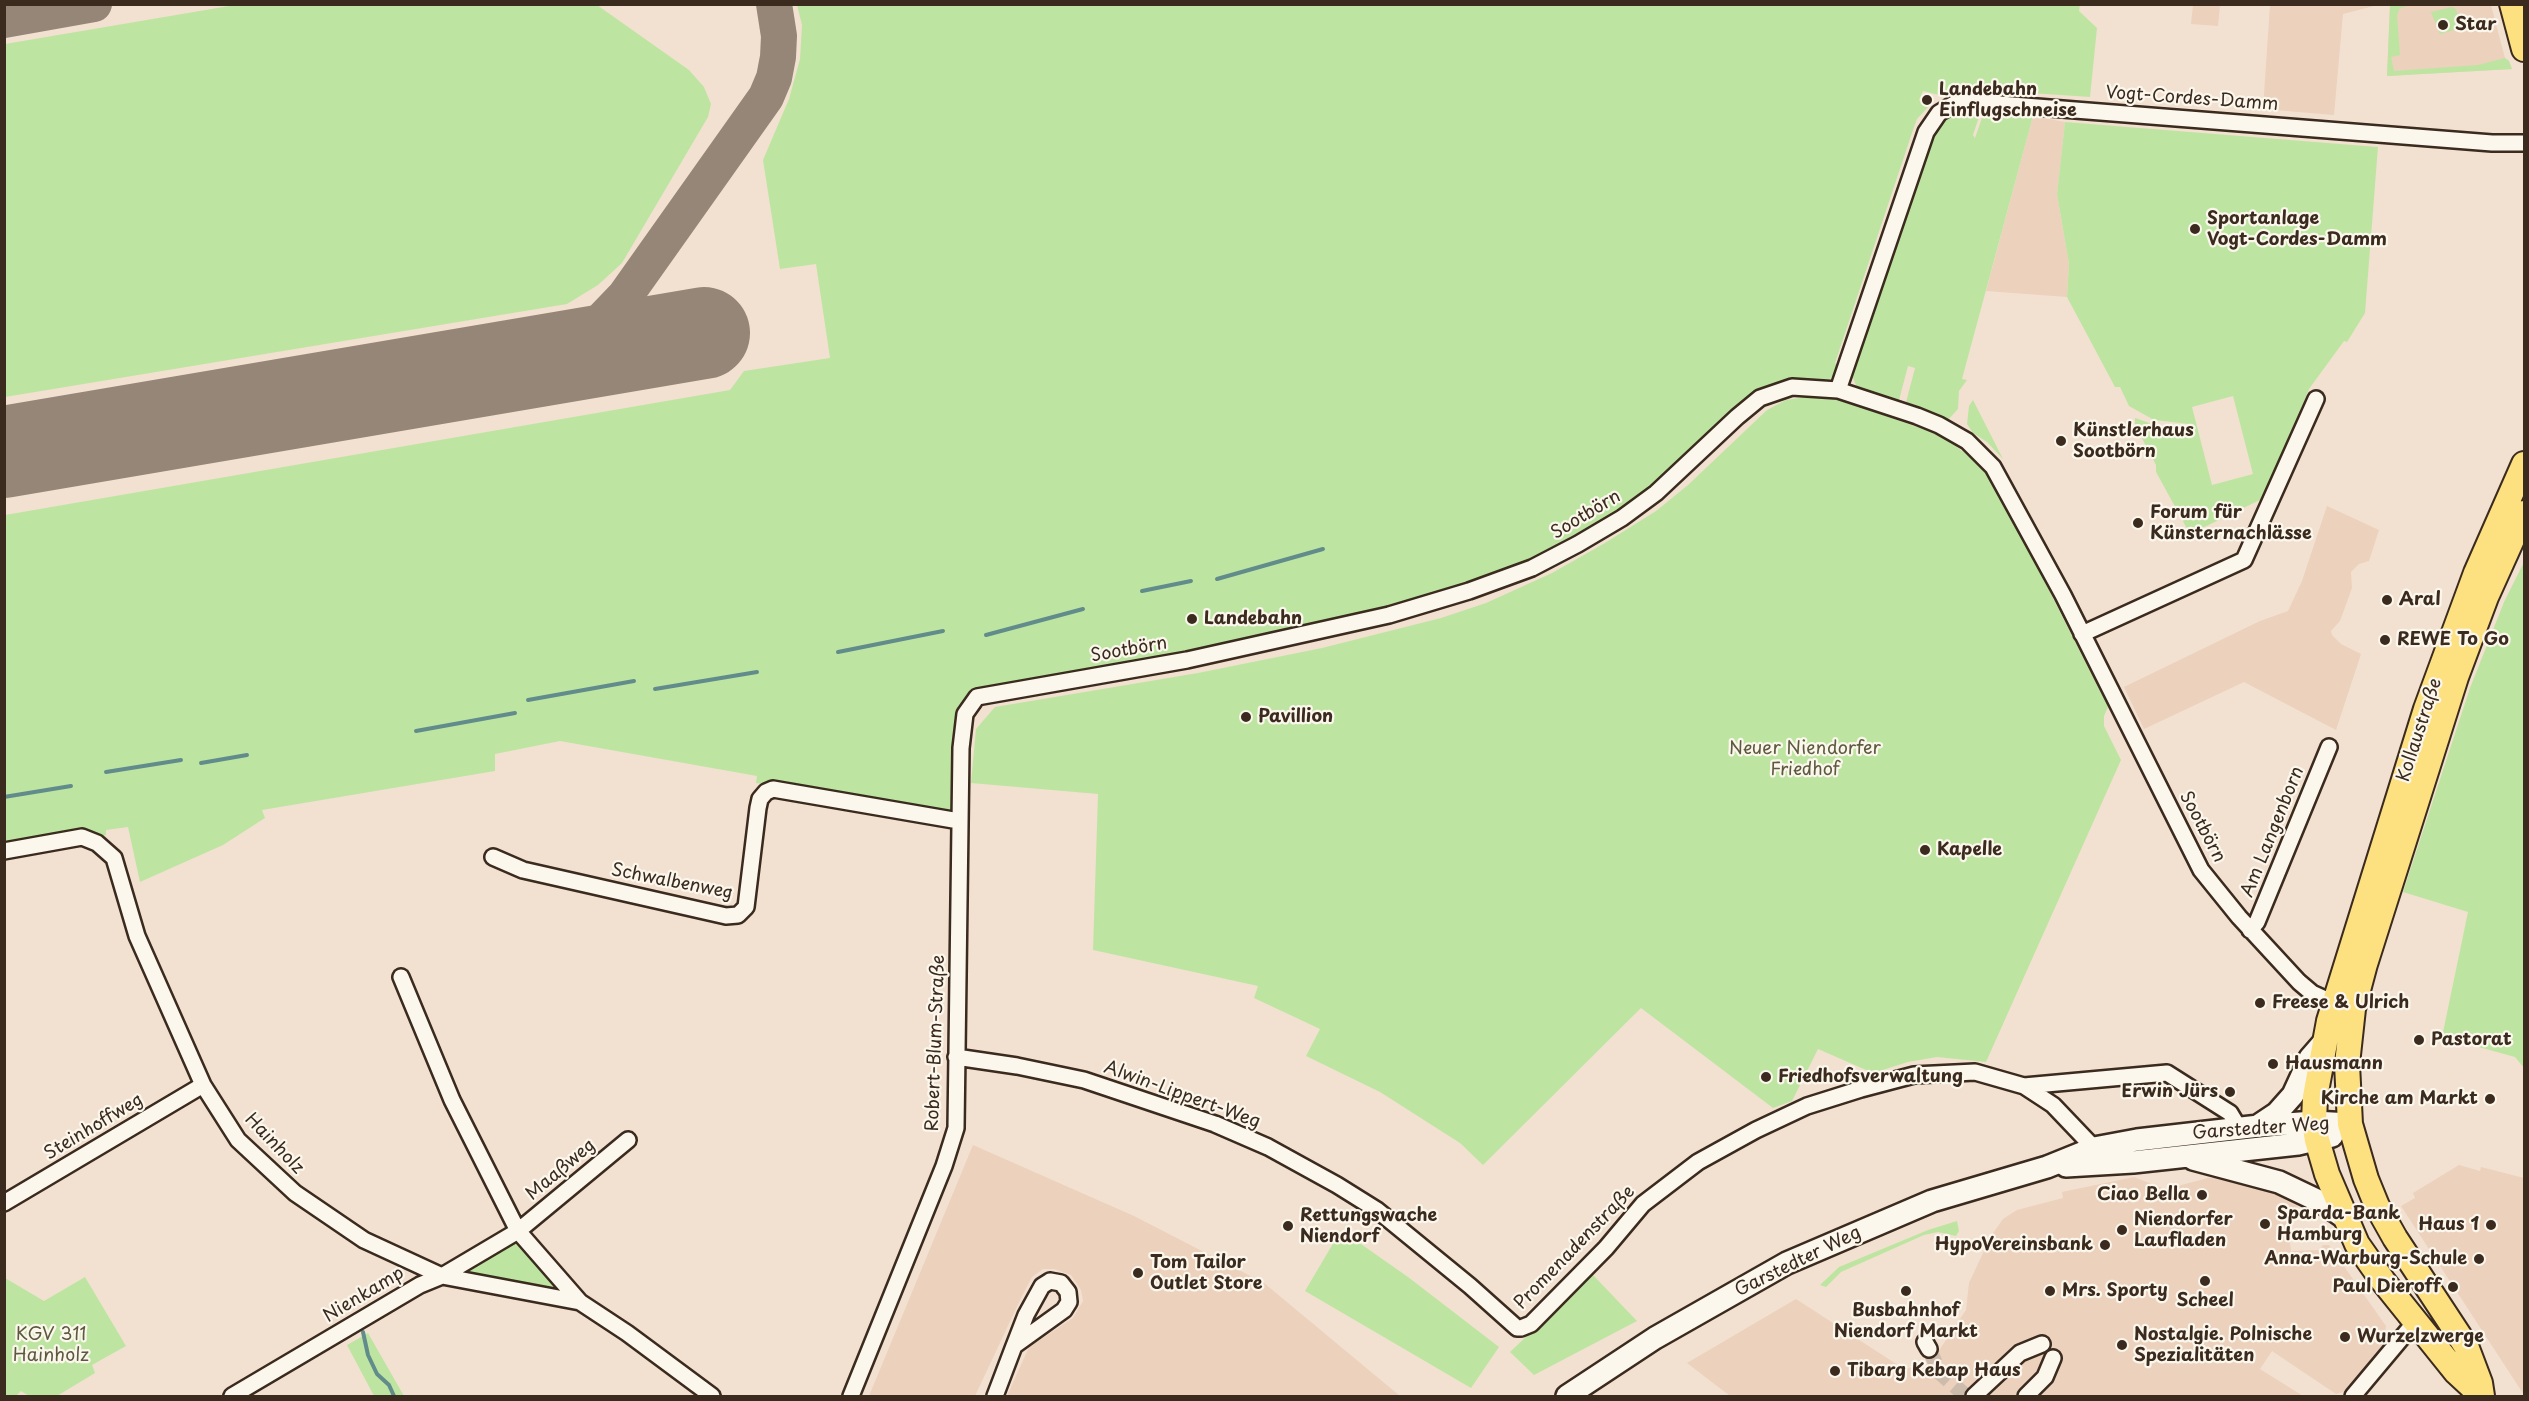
<!DOCTYPE html>
<html>
<head>
<meta charset="utf-8">
<style>
	body { margin:0 }
	#map { position:relative; width:2529px; height:1401px; overflow:hidden; background:#f2e1d0; font-family:"Playpen Sans",sans-serif }
	canvas { display:block }
	.frame { position:absolute; inset:0; border:6px solid #3b2a1e; pointer-events:none }
</style>
</head>
<body>
<div id="map">
<canvas width="2529" height="1401"></canvas>
<div class="frame"></div>
</div>
<script>
const g = document.querySelector('canvas').getContext('2d');
g.lineJoin = 'round';
function fillPath(path, color) { g.fillStyle = color; g.fill(path, 'evenodd'); }
const toPath = rows => new Path2D(rows.map(r => 'M' + r).join(''));
function trace(path, color, width, dash) { g.strokeStyle = color; g.lineWidth = width; g.lineCap = dash ? 'butt' : 'round'; g.setLineDash(dash || []); g.stroke(path); }
function write(font, color, halo, rows, align = 'center') {
  g.font = font + ' "Playpen Sans",sans-serif'; g.lineWidth = 4.5; g.setLineDash([]); g.textBaseline = 'middle'; g.strokeStyle = halo; g.fillStyle = color; for (const [text, x, y, turn = 0] of rows) {
    g.save(); g.translate(x, y); g.rotate((+turn || 0) * Math.PI / 180); g.textAlign = isNaN(turn) ? turn : align; if (halo) g.strokeText(text, 0, 0); g.fillText(text, 0, 0); g.restore();
  }
}
fillPath(toPath([
	[2193,5,2220,5,2218,26,2191,24],
	[2270,5,2378,5,2343,14,2334,115,2263,109],
	[2390,5,2491,5,2505,58,2509,61,2512,69,2387,76],
	[2033,116,2065,122,2057,194,2069,264,2067,297,1986,291],
	[2327,506,2379,530,2369,561,2359,564,2351,572,2352,588,2340,621,2331,631,2332,635,2341,644,2361,654,2336,730,2244,682,2144,729,2124,687,2260,621,2288,611,2302,581],
	[973,1145,1134,1216,1264,1283,1400,1396,1007,1396,1029,1347,1073,1318,1083,1301,1081,1290,1071,1275,1054,1269,1043,1269,1032,1277,1022,1296,975,1396,869,1396],
	[2459,1165,2480,1171,2481,1167,2524,1178,2524,1395,2401,1206,2415,1198,2413,1193],
	[2134,1177,2162,1188,2170,1188,2208,1178,2228,1178,2274,1193,2298,1206,2287,1219,2291,1251,2319,1250,2323,1245,2329,1245,2386,1326,2383,1345,2347,1391,2336,1394,2272,1351,2260,1369,2303,1396,1730,1396,1687,1363,1796,1299,1904,1369,1930,1364,1966,1310,1969,1283,1991,1236,2003,1219,2017,1210,2063,1198,2062,1192]
]), '#ecd1bd');
fillPath(toPath([
	[2080,4,2079,11,2097,28,2090,97,1971,89,1953,91,1943,96,1923,91,1919,100,1928,107,1917,119,1914,127,1835,363,1840,367,1830,379,1781,384,1650,489,1614,514,1517,565,1465,586,1395,606,1188,652,977,691,953,815,756,783,757,776,560,741,495,754,495,771,262,810,265,818,223,845,140,882,128,827,106,830,106,835,101,837,5,844,5,515,730,390,744,371,830,358,816,264,780,269,763,160,789,99,800,59,802,25,797,5],
	[235,5,597,5,689,70,704,87,711,104,708,117,622,263,598,285,567,304,5,397,5,44],
	[2390,5,2406,5,2407,6,2400,8,2397,15,2400,55,2391,57,2394,71,2478,65,2505,58,2509,61,2512,69,2387,76],
	[2452,7,2456,9,2461,28,2440,34,2431,12],
	[1978,107,1978,111,1981,111,1973,135,1975,138,1984,112,2033,116,1962,379,1967,380,1959,391,1958,409,1945,423,1905,406,1915,368,1908,366,1898,404,1858,390,1851,373,1928,143,1940,122,1948,116,1959,110],
	[2065,122,2378,147,2365,313,2347,342,2344,341,2309,389,2264,498,2190,534,2156,472,2156,465,2135,425,2135,418,2167,429,2191,429,2189,424,2154,420,2129,406,2120,387,2115,387,2067,297,2069,264,2057,194],
	[2233,396,2253,474,2212,485,2192,407],
	[1812,396,1840,400,1926,430,1946,439,1982,466,1997,487,2108,707,2104,716,2104,726,2121,760,1986,1062,1937,1057,1908,1062,1873,1073,1818,1049,1792,1101,1773,1108,1641,1008,1483,1165,1460,1143,1380,1092,1306,1056,1320,1029,1254,998,1258,986,1093,950,1098,794,971,783,976,729,995,707,1198,673,1322,648,1441,618,1486,603,1552,573,1605,543,1656,511,1688,485,1767,410,1786,400],
	[1973,400,2003,459,1987,442,1973,433,1967,424,1969,406],
	[2524,562,2524,1068,2515,1057,2442,1037,2468,912,2403,892,2470,688,2504,602],
	[1957,1221,1959,1231,1956,1236,1938,1232,1924,1235,1841,1272,1826,1287,1820,1285,1839,1267,1928,1230],
	[1341,1230,1408,1277,1499,1347,1471,1388,1305,1291],
	[517,1239,559,1287,554,1290,472,1275,468,1271,466,1268],
	[1592,1274,1637,1321,1534,1375,1510,1352],
	[85,1277,126,1346,92,1365,95,1373,57,1396,29,1396,21,1391,16,1396,5,1396,5,1278,44,1301],
	[368,1333,404,1396,374,1396,347,1345]
]), '#bde5a1');
trace(toPath([
	[1217,579,1323,549],
	[1142,591,1191,581],
	[986,635,1083,609],
	[838,652,943,631],
	[655,689,757,672],
	[528,700,634,681],
	[416,731,515,713],
	[201,763,247,755],
	[106,772,181,760],
	[4,797,71,786],
	[363,1332,368,1355,377,1374,389,1385,394,1396]
]), '#628c8b', 4);
trace(toPath([
	[4,20,94,4],
	[480,371,539,358,552,352,601,321,625,296,766,97,774,78,778,57,779,36,774,4]
]), '#968677', 36);
trace(toPath([
	[4,452,704,333]
]), '#968677', 92);
trace(toPath([
	[1929,1349,1940,1373,1966,1396]
]), '#cdbcac', 15, [15, 8]);
const street = toPath([
	[1838,390,1926,132,1939,113,1954,104,1974,102,2492,143,2524,143],
	[2082,634,2244,560,2316,399],
	[4,851,82,837,97,843,114,858,137,936,203,1085,238,1140,295,1193,364,1240,442,1276,580,1302,627,1333,712,1396],
	[493,857,523,870,726,916,738,915,746,907,758,808,760,799,766,792,773,789,959,821],
	[2250,930,2257,922,2329,747],
	[401,977,452,1100,518,1231,580,1302],
	[956,1057,1017,1066,1084,1080,1215,1124,1268,1147,1337,1185,1377,1210,1470,1286,1517,1328,1521,1328,1531,1324,1606,1248,1643,1204,1698,1162,1756,1130,1807,1106,1861,1089,1914,1075,1975,1072,2024,1086,2053,1105,2094,1148],
	[2024,1086,2167,1073,2230,1113,2239,1128],
	[4,1203,203,1085],
	[1050,1281,1061,1283,1068,1292,1069,1302,1064,1310,1014,1346,1026,1315,1042,1286,1050,1281],
	[1925,1342,1929,1349],
	[232,1396,420,1285,442,1276,518,1231,628,1140],
	[851,1396,944,1166,956,1128,961,748,965,714,977,697,1187,660,1389,615,1469,591,1532,568,1578,544,1622,518,1656,493,1737,417,1760,398,1792,387,1838,390,1917,416,1939,425,1967,441,1993,467,2063,595,2201,870,2239,917,2299,982,2312,993,2334,1003],
	[995,1396,1014,1346],
	[1974,1396,2020,1353,2042,1344],
	[2026,1396,2045,1377,2053,1358],
	[2353,1396,2415,1322]
]);
const secondary = toPath([
	[2259,1125,2277,1113,2293,1095,2310,1058,2324,1042],
	[2193,1159,2279,1182,2323,1203,2345,1218],
	[2066,1166,2133,1162,2298,1144,2332,1136],
	[1567,1396,1655,1338,1787,1263,1932,1201,2047,1167,2094,1148,2137,1140,2259,1126,2314,1122,2350,1124]
]);
const primary = toPath([
	[2512,4,2524,49],
	[2482,1396,2456,1372,2383,1281,2357,1244,2327,1174,2317,1140,2314,1122,2315,1097,2329,1021,2426,709,2476,573,2524,464],
	[2482,1396,2480,1383,2466,1346,2395,1238,2377,1206,2366,1179,2350,1124,2347,1064,2353,1009,2365,964,2456,677,2486,597,2524,513]
]);
trace(street, '#3b2a1e', 20);
trace(secondary, '#3b2a1e', 26);
trace(primary, '#3b2a1e', 28);
trace(street, '#fbf7ec', 15);
trace(secondary, '#fbf7ec', 21);
trace(primary, '#fde080', 24);
for (const [x, y, r, color] of [
	[2443,25,6,"#3b2a1e"],
	[1927,100,6,"#3b2a1e"],
	[2195,229,6,"#3b2a1e"],
	[2061,441,6,"#3b2a1e"],
	[2138,523,6,"#3b2a1e"],
	[2387,600,6,"#3b2a1e"],
	[1192,619,6,"#3b2a1e"],
	[2385,640,6,"#3b2a1e"],
	[1246,717,6,"#3b2a1e"],
	[1925,850,6,"#3b2a1e"],
	[2260,1003,6,"#3b2a1e"],
	[2419,1040,6,"#3b2a1e"],
	[2273,1064,6,"#3b2a1e"],
	[1766,1077,6,"#3b2a1e"],
	[2230,1092,6,"#3b2a1e"],
	[2490,1099,6,"#3b2a1e"],
	[2202,1195,6,"#3b2a1e"],
	[2265,1224,6,"#3b2a1e"],
	[2491,1225,6,"#3b2a1e"],
	[1288,1226,6,"#3b2a1e"],
	[2122,1230,6,"#3b2a1e"],
	[2105,1245,6,"#3b2a1e"],
	[2479,1259,6,"#3b2a1e"],
	[1138,1273,6,"#3b2a1e"],
	[2205,1281,6,"#3b2a1e"],
	[2453,1287,6,"#3b2a1e"],
	[1906,1291,6,"#3b2a1e"],
	[2050,1291,6,"#3b2a1e"],
	[2345,1337,6,"#3b2a1e"],
	[2122,1345,6,"#3b2a1e"],
	[1835,1371,6,"#3b2a1e"]
]) { const dot = new Path2D(); dot.arc(x, y, r, 0, 2 * Math.PI); g.fillStyle = color; g.fill(dot); trace(dot, '#fbf7ec', 2); }
write('bold 18px', '#3b2a1e', '#fbf7ec', [
	["Star",2455,25],
	["Landebahn",1939,90],
	["Einflugschneise",1939,111],
	["Sportanlage",2207,219],
	["Vogt-Cordes-Damm",2207,240],
	["Künstlerhaus",2073,431],
	["Sootbörn",2073,452],
	["Forum für",2150,513],
	["Künsternachlässe",2150,534],
	["Aral",2399,600],
	["Landebahn",1204,619],
	["REWE To Go",2397,640],
	["Pavillion",1258,717],
	["Kapelle",1937,850],
	["Freese & Ulrich",2272,1003],
	["Pastorat",2431,1040],
	["Hausmann",2285,1064],
	["Friedhofsverwaltung",1778,1077],
	["Erwin Jürs",2218,1092,"right"],
	["Kirche am Markt",2478,1099,"right"],
	["Ciao Bella",2190,1195,"right"],
	["Sparda-Bank",2277,1214],
	["Hamburg",2277,1235],
	["Rettungswache",1300,1216],
	["Niendorf",1300,1237],
	["Niendorfer",2134,1220],
	["Laufladen",2134,1241],
	["Haus 1",2479,1225,"right"],
	["HypoVereinsbank",2093,1245,"right"],
	["Anna-Warburg-Schule",2467,1259,"right"],
	["Tom Tailor",1150,1263],
	["Outlet Store",1150,1284],
	["Paul Dieroff",2441,1287,"right"],
	["Mrs. Sporty",2062,1291],
	["Scheel",2205,1301,"center"],
	["Busbahnhof",1906,1311,"center"],
	["Niendorf Markt",1906,1332,"center"],
	["Nostalgie. Polnische",2134,1335],
	["Spezialitäten",2134,1356],
	["Wurzelzwerge",2357,1337],
	["Tibarg Kebap Haus",1847,1371]
], 'left');
write('18px', '#3b2a1e', '#fbf7ec', [
	["Vogt-Cordes-Damm",2192,99,4],
	["Sootbörn",1586,515,-31],
	["Sootbörn",1129,650,-10],
	["Kollaustraße",2420,730,-72],
	["Sootbörn",2202,827,62],
	["Am Langenborn",2273,832,-68],
	["Schwalbenweg",672,882,11],
	["Robert-Blum-Straße",936,1043,-88],
	["Alwin-Lippert-Weg",1182,1095,20],
	["Steinhoffweg",94,1127,-31],
	["Garstedter Weg",2261,1129,-4],
	["Hainholz",274,1144,46],
	["Maaßweg",561,1170,-40],
	["Promenadenstraße",1575,1248,-46],
	["Garstedter Weg",1798,1262,-26],
	["Nienkamp",364,1295,-31]
]);
write('18px', '#5c593f', '#fbf7ec', [
	["Neuer Niendorfer",1805,749],
	["Friedhof",1805,770],
	["KGV 311",51,1335],
	["Hainholz",51,1356]
]);
</script>
</body>
</html>
